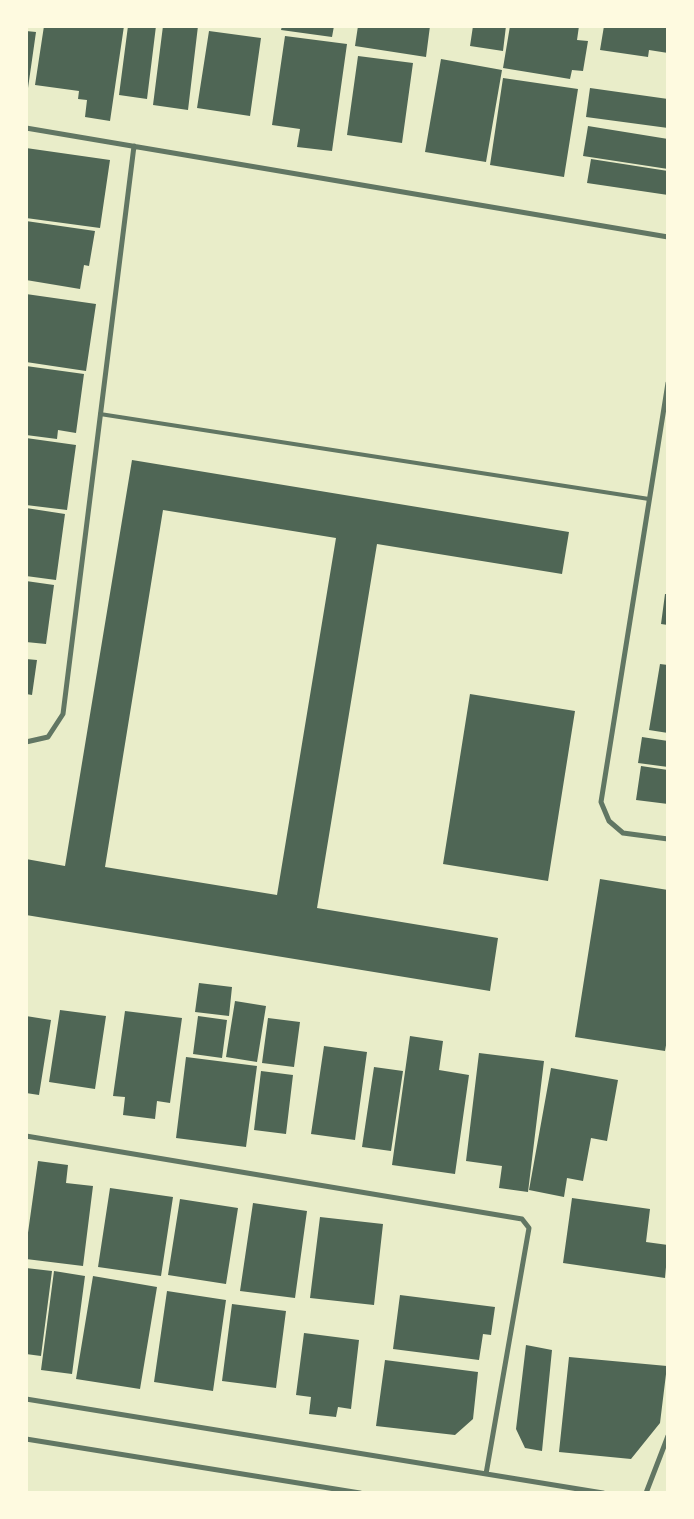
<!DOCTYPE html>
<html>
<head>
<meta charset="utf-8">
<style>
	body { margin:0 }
	#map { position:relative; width:694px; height:1519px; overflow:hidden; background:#e9edc9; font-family:"Varela Round",sans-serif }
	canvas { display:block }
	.frame { position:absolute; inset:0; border:28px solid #fefae0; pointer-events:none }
</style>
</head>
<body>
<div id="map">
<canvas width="694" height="1519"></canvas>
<div class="frame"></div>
</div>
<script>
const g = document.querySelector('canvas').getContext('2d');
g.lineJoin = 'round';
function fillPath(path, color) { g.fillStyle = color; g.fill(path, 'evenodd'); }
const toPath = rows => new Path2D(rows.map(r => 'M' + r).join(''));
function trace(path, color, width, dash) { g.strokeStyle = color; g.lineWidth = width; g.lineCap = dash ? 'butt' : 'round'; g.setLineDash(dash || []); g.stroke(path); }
fillPath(toPath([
	[44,26,124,26,110,121,85,117,87,100,78,99,79,91,35,85],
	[128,26,156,26,147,99,119,95],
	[163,26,198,26,188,110,153,105],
	[282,26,334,26,332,37,281,30],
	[358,26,430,26,426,57,355,46],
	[473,26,506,26,503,51,470,46],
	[510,26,579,26,577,40,588,41,583,71,572,70,570,79,503,68],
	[604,26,668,26,668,53,649,50,648,57,600,50],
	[26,31,36,32,27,95,26,95],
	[209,31,261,38,250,116,197,108],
	[285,36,347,44,332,151,297,147,300,129,272,125],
	[358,56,413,63,402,143,347,135],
	[441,59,502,70,486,162,425,152],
	[503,78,578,89,564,177,490,165],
	[590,88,668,99,668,128,586,117],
	[588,126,668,139,668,169,583,156],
	[26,148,110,160,100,228,26,218],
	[591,159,668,171,668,195,587,183],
	[26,221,95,231,89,266,84,265,80,289,26,280],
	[26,294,96,304,86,371,26,362],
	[26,366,84,374,76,433,58,430,57,439,26,435],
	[26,438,76,445,67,510,26,505],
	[132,460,569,532,562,574,377,544,317,908,498,938,490,991,26,915,26,859,65,866],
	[163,510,336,538,277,895,105,867],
	[26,508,65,514,56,580,26,576],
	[26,581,54,585,46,644,26,642],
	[665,594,668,594,668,625,661,624],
	[26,659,37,660,32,695,26,694],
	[660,664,668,665,668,733,649,730],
	[470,694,575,711,548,881,443,864],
	[642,737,668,741,668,767,638,763],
	[641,766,668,770,668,804,636,800],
	[600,879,668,890,668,1034,665,1051,575,1037],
	[199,983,232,987,229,1016,195,1012],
	[235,1001,266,1006,257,1062,226,1057],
	[60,1010,106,1016,95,1089,49,1082],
	[125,1011,182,1018,170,1103,157,1101,155,1119,123,1115,125,1097,113,1096],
	[26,1016,51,1020,39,1095,26,1093],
	[198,1016,227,1020,222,1058,193,1054],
	[268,1018,300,1022,294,1067,262,1063],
	[410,1036,443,1041,439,1070,469,1075,455,1174,392,1165],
	[324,1046,367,1052,355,1140,311,1134],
	[479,1053,544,1061,528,1192,499,1188,502,1166,466,1161],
	[186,1057,257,1066,246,1147,176,1138],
	[374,1067,403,1071,391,1151,362,1147],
	[551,1068,618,1080,607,1141,591,1138,583,1181,567,1178,564,1197,529,1190],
	[261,1071,293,1075,286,1134,254,1130],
	[38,1161,68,1165,66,1183,93,1186,83,1266,26,1259,26,1247],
	[110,1188,173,1197,161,1276,98,1267],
	[572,1198,650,1209,646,1242,668,1245,665,1278,563,1263],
	[180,1199,238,1208,226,1284,168,1275],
	[253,1203,307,1211,295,1298,240,1291],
	[320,1217,383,1224,374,1305,310,1298],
	[26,1268,52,1271,41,1356,26,1354],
	[54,1271,85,1276,72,1374,41,1370],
	[93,1276,157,1287,140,1389,76,1379],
	[167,1291,226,1300,213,1391,154,1382],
	[400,1295,495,1307,491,1335,483,1334,479,1360,393,1349],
	[232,1304,286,1311,276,1388,222,1381],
	[304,1333,359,1340,351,1409,338,1407,336,1417,309,1414,311,1397,296,1395],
	[526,1345,552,1350,542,1451,525,1448,516,1429],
	[569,1357,667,1366,660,1423,631,1459,559,1452],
	[385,1360,478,1372,473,1419,455,1435,376,1426]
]), '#4f6655');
trace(toPath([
	[100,414,649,499]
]), '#617663', 4);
trace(toPath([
	[26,128,668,237],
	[668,383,601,802,609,821,623,833,668,839],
	[26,742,48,737,63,714,134,146],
	[26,1136,522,1219,529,1228,486,1474],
	[26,1399,603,1493],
	[26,1439,360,1493],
	[646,1493,668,1436]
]), '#617663', 5);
</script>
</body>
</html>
